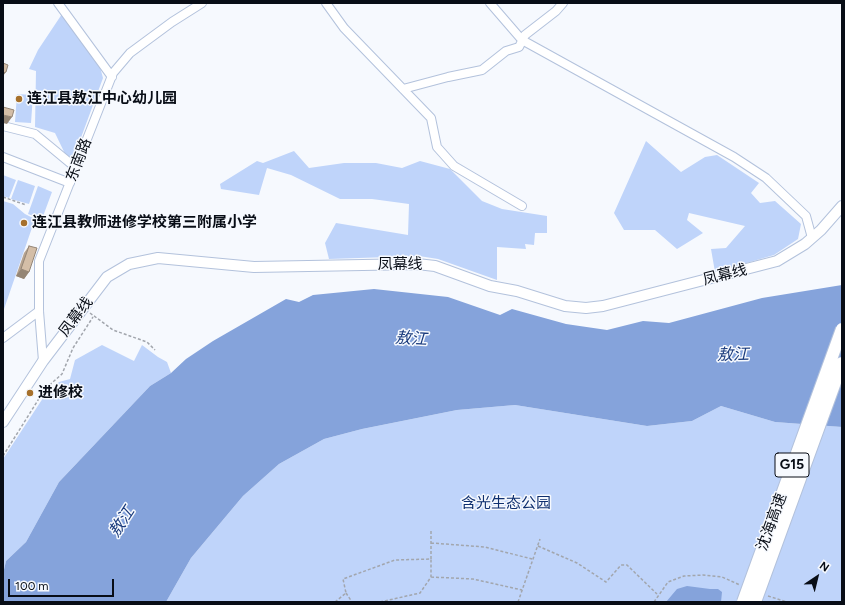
<!DOCTYPE html>
<html>
<head>
<meta charset="utf-8">
<style>
	body { margin:0 }
	#map { position:relative; width:845px; height:605px; overflow:hidden; background:#f6f9fe; font-family:Figtree,sans-serif }
	canvas { display:block }
	.frame { position:absolute; inset:0; border:4px solid #080d16; pointer-events:none }
	.north { position:absolute; left:797px; top:557px; width:40px; height:40px; -webkit-text-stroke:3px #f6f9fe; paint-order:stroke; rotate:35deg; font-size:11px; font-weight:700; line-height:16px; text-align:center; color:#080d16 }
	.north::after { content:''; display:block; margin:auto; width:14px; height:18px; background:#080d16; clip-path:polygon(50% 0,100% 100%,50% 72%,0 100%) }
	.scale { position:absolute; left:8px; top:579px; width:106px; height:18px; box-sizing:border-box; border:2px solid #080d16; border-top:0; padding-left:5px; font-size:12px; line-height:14px; white-space:nowrap; color:#080d16; -webkit-text-stroke:3px #f6f9fe; paint-order:stroke }
</style>
</head>
<body>
<div id="map">
<canvas width="845" height="605"></canvas>
<div class="frame"></div>
<div class="north">N</div>
<div class="scale">100 m</div>
</div>
<script>
const g = document.querySelector('canvas').getContext('2d');
g.lineJoin = 'round';
function fillPath(path, color) { g.fillStyle = color; g.fill(path, 'evenodd'); }
const toPath = rows => new Path2D(rows.map(r => 'M' + r).join(''));
function trace(path, color, width, dash) { g.strokeStyle = color; g.lineWidth = width; g.lineCap = dash ? 'butt' : 'round'; g.setLineDash(dash || []); g.stroke(path); }
function write(font, color, halo, rows, align = 'center') {
  g.font = font + ' Figtree,"Noto Sans SC",sans-serif'; g.lineWidth = 3; g.setLineDash([]); g.textBaseline = 'middle'; g.strokeStyle = halo; g.fillStyle = color; for (const [text, x, y, turn = 0] of rows) {
    g.save(); g.translate(x, y); g.rotate((+turn || 0) * Math.PI / 180); g.textAlign = isNaN(turn) ? turn : align; if (halo) g.strokeText(text, 0, 0); g.fillText(text, 0, 0); g.restore();
  }
}
fillPath(toPath([
	[62,14,100,67,103,78,72,162,68,160,55,133,35,127,36,71,29,69,38,50],
	[17,94,33,95,31,123,15,122],
	[646,141,681,172,705,157,717,155,759,183,751,193,760,203,775,201,801,224,798,239,774,255,715,272,711,249,726,248,745,226,689,213,687,220,703,233,677,249,655,230,624,230,614,213],
	[294,151,309,168,344,163,376,163,402,168,420,161,450,169,482,201,502,209,547,216,547,233,535,233,534,245,525,244,526,249,497,247,497,280,438,259,419,256,329,259,325,243,336,223,408,235,409,204,372,199,340,199,291,175,267,168,259,195,221,189,220,184,257,161,263,163],
	[3,175,16,180,9,198,3,196],
	[18,180,35,186,29,204,11,199],
	[38,186,52,192,42,219,28,214],
	[3,201,13,204,25,214,35,219,3,312],
	[102,345,134,361,142,345,158,357,167,362,171,373,150,386,59,482,26,542,6,561,3,574,3,459,45,395,59,382,70,379,75,360],
	[515,405,647,426,692,421,721,406,775,422,842,427,842,602,166,602,191,558,243,496,279,464,324,439,362,429,457,410]
]), '#bfd4fa');
fillPath(toPath([
	[842,285,842,427,775,422,721,406,692,421,647,426,515,405,457,410,362,429,324,439,279,464,243,496,191,558,166,602,3,602,3,574,6,561,26,542,59,482,150,386,171,373,186,359,213,341,286,299,299,302,313,295,374,289,448,297,500,315,512,309,566,324,607,330,643,321,669,323,762,298],
	[687,586,710,589,718,589,722,592,721,602,666,602,677,589]
]), '#85a3db');
const minor = toPath([
	[58,3,112,77],
	[326,3,344,28,431,118,437,147,454,166,522,206],
	[490,3,522,40,734,157,766,178,806,216,812,238],
	[403,89,448,77,482,70,506,51,519,47,525,35,556,11,563,3],
	[3,126,35,134,76,168],
	[3,157,70,183],
	[3,338,39,311],
	[43,361,39,311,39,261,113,73,130,53,172,22,202,3]
]);
const major = toPath([
	[3,422,43,361,107,277,129,264,158,258,254,267,417,264,435,266,490,286,517,291,565,306,586,308,603,306,777,261,805,244,821,230,842,206]
]);
trace(minor, '#b3c2dc', 10);
trace(major, '#b3c2dc', 12);
trace(toPath([
	[3,197,26,205],
	[90,313,113,330,147,342,155,350],
	[3,456,45,389,62,374,73,348,93,317],
	[431,543,485,547,532,559],
	[538,546,577,563,606,582,621,565,627,565,657,594],
	[431,577,473,579,522,590],
	[346,593,352,602],
	[768,596,787,602],
	[335,602,346,593,343,579,395,560,431,559,431,531],
	[380,602,420,593,431,577,431,559],
	[518,602,540,539],
	[654,602,668,582,684,576,703,575,722,577,740,585]
]), '#a2a6ad', 1.5, [3, 2]);
trace(minor, '#fff', 8);
trace(major, '#fff', 10);
const highwayBridge = toPath([
	[743,602,842,329],
	[755,602,842,363]
]);
trace(highwayBridge, '#b3c2dc', 14, []);
trace(highwayBridge, '#fff', 12);
fillPath(toPath([
	[29,246,29,272,24,279,16,276,24,253]
]), '#b6a390');
fillPath(toPath([
	[6,72,3,76,3,73],
	[3,115,12,117,7,124,3,123],
	[21,269,29,272,24,279,16,276]
]), '#948575');
const building = toPath([
	[3,63,8,65,6,72,3,73,3,63],
	[3,107,14,110,12,117,3,115,3,107],
	[29,246,37,248,29,272,21,269,29,246]
]);
fillPath(building, '#d4bea7');
trace(building, '#948575', 1);
for (const [x, y, r, color] of [
	[19,99,4,"#a6702b"],
	[24,223,4,"#a6702b"],
	[30,393,4,"#a6702b"]
]) { const dot = new Path2D(); dot.arc(x, y, r, 0, 2 * Math.PI); g.fillStyle = color; g.fill(dot); trace(dot, '#f6f9fe', 1.5); }
for (const [x, y, w] of [
	[792,465,34]
]) { const box = new Path2D(); box.roundRect(x - w / 2, y - 12, w, 24, 3); g.fillStyle = '#f6f9fe'; g.fill(box); trace(box, '#080d16', 1); }
write('bold 14px', '#080d16', null, [
	["G15",792,465]
]);
write('bold 15px', '#080d16', '#f6f9fe', [
	["连江县敖江中心幼儿园",27,99],
	["连江县教师进修学校第三附属小学",32,223],
	["进修校",38,393]
], 'left');
write('15px', '#080d16', '#f6f9fe', [
	["东南路",79,160,-69],
	["凤幕线",400,265],
	["凤幕线",725,275,-14],
	["凤幕线",76,317,-53],
	["沈海高速",772,522,-70]
]);
write('15px', '#0e2f6f', '#f6f9fe', [
	["含光生态公园",506,504]
]);
write('italic 16px', '#193a7c', '#f6f9fe', [
	["敖江",411,339,3],
	["敖江",733,355,-1],
	["敖江",122,522,-57]
]);
</script>
</body>
</html>
